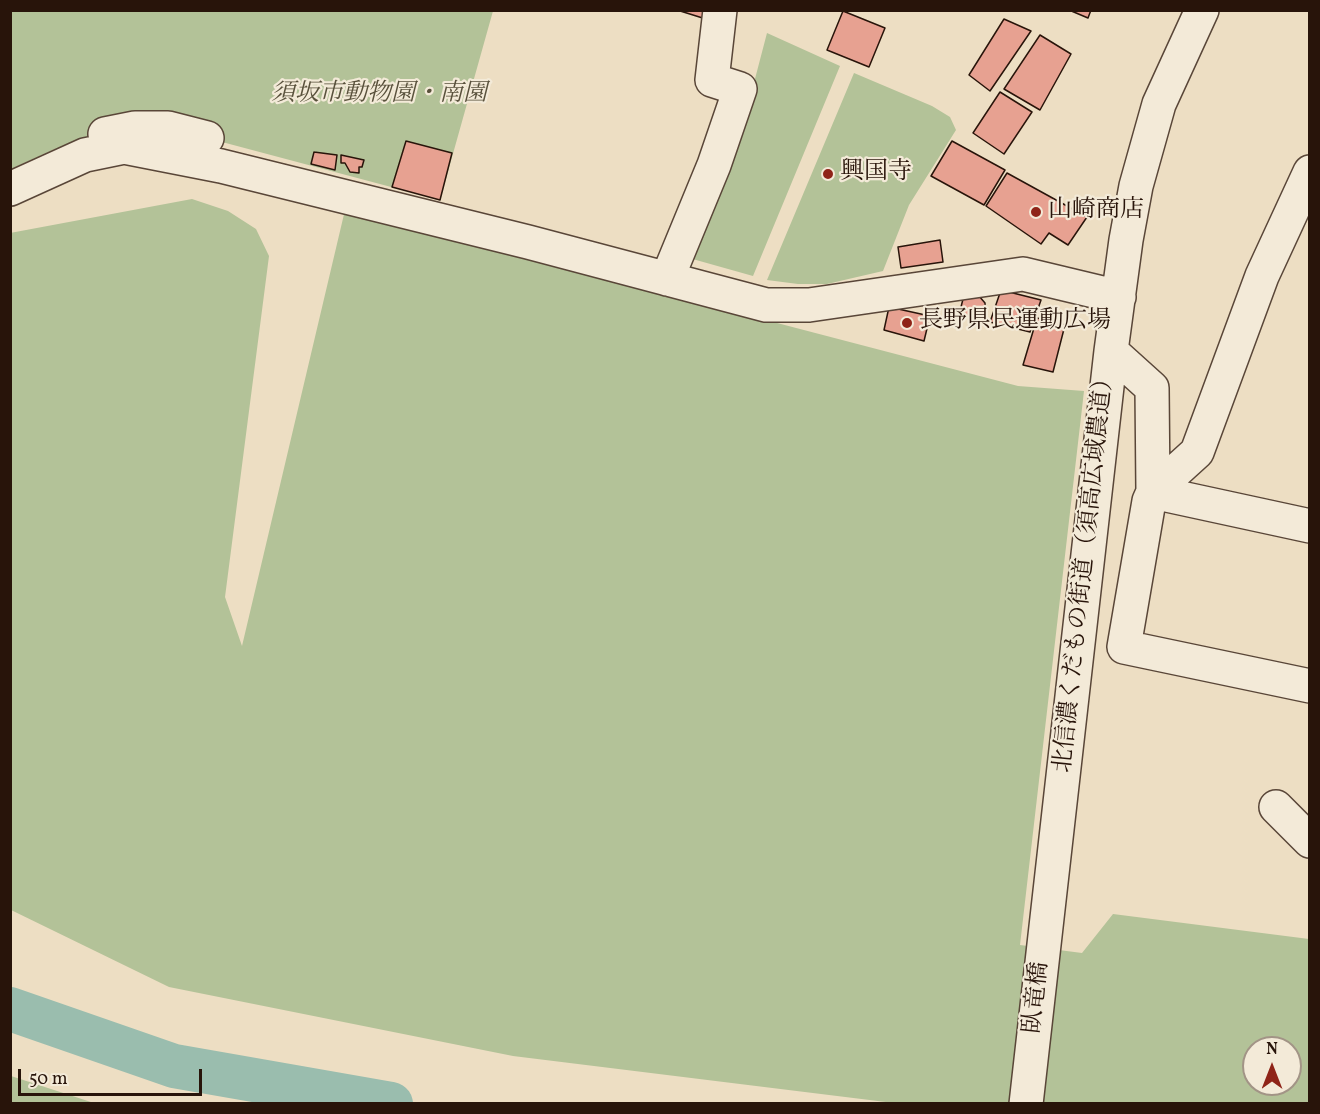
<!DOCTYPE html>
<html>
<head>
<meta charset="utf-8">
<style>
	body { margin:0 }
	#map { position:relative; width:1320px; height:1114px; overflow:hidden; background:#eddec3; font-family:Vollkorn,serif }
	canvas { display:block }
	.frame { position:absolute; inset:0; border:12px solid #28140a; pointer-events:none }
	.north { position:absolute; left:1242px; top:1036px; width:60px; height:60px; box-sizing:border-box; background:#f3ead8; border:2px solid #a29486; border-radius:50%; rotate:0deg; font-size:16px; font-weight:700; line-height:24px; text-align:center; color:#28140a }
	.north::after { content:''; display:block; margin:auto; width:21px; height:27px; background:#8f2418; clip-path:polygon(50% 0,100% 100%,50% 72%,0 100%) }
	.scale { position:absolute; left:18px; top:1069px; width:184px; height:27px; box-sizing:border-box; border:3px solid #28140a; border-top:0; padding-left:8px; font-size:18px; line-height:21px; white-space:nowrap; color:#28140a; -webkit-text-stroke:4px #f3ead8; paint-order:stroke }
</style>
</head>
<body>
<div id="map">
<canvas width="1320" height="1114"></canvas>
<div class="frame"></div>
<div class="north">N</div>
<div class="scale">50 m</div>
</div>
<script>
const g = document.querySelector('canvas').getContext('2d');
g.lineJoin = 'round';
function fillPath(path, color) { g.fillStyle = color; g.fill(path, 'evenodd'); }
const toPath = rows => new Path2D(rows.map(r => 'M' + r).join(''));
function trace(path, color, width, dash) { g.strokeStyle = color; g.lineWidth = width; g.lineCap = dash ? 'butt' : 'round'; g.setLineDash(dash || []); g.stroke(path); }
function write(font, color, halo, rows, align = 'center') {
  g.font = font + ' Vollkorn,"Noto Serif JP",serif'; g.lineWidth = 4.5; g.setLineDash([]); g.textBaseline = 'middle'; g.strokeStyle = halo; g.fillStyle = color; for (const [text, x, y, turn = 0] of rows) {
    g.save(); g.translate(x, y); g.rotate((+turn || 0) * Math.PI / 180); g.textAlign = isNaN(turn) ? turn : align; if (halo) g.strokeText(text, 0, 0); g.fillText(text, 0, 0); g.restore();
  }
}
fillPath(toPath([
	[10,11,493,11,440,200,207,138,110,133,55,149,11,169],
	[767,33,840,66,753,276,689,258,739,140],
	[854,73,932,106,950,117,956,130,909,205,883,271,827,284,798,284,767,280],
	[192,199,228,211,256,229,269,256,225,597,242,646,345,210,1018,386,1084,391,1020,945,1082,953,1113,914,1309,939,1309,1103,902,1104,513,1056,169,987,11,910,10,233],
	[1254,1048,1290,1048,1290,1084,1254,1084],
	[11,1076,94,1103,11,1103]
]), '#b3c298');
trace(toPath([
	[10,1009,174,1066,391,1104]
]), '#9abdae', 44);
const building = toPath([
	[677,10,711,10,709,20,677,10],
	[1069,10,1091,10,1088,18,1069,10],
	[843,11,885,28,869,67,827,50,843,11],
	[1004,19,1031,31,990,91,969,75,1004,19],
	[1040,35,1071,54,1040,110,1004,89,1040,35],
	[1000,92,1032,112,1004,154,973,133,1000,92],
	[406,141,452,153,440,200,392,187,406,141],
	[952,141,1005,170,984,205,931,176,952,141],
	[314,152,337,155,335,170,311,164,314,152],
	[341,155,364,160,362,167,359,167,359,173,350,172,345,163,341,163,341,155],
	[1007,173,1087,217,1068,245,1049,233,1041,244,986,206,1007,173],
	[940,240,943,262,901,268,898,247,940,240],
	[1001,290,1041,300,1030,332,990,322,1001,290],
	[979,296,985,303,985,311,980,317,972,318,965,315,961,307,963,299,979,296],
	[889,307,930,316,924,341,884,330,889,307],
	[1037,318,1065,325,1053,372,1023,365,1037,318]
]);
fillPath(building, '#e7a191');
trace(building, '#28140a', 1.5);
const minor = toPath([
	[105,134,135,128,168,128,207,138],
	[1310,172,1262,276,1197,452,1153,492,1149,501,1124,647,1310,686],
	[10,189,85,155,124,147,221,166,528,242,766,305,809,305,1023,274,1119,297],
	[667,279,714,165,740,89,712,80,720,10],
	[1111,351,1152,388,1153,492],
	[1153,492,1310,526],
	[1276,807,1310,841],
	[1026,1104,1111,351,1126,240,1136,186,1159,104,1202,10]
]);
trace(minor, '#594638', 36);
trace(minor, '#f3ead8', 33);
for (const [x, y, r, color] of [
	[828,174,6,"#8f2418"],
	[1036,212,6,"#8f2418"],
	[907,323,6,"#8f2418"]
]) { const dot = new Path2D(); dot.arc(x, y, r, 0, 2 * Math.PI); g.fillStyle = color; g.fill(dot); trace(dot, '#f3ead8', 2); }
write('italic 24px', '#59513c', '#f3ead8', [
	["須坂市動物園・南園",379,96]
]);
write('24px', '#28140a', '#f3ead8', [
	["興国寺",840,174],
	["山崎商店",1048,212],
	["長野県民運動広場",919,323]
], 'left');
write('24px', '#28140a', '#f3ead8', [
	["北信濃くだもの街道（須高広域農道）",1086,570,-84],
	["臥竜橋",1038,998,-84]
]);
</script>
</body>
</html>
